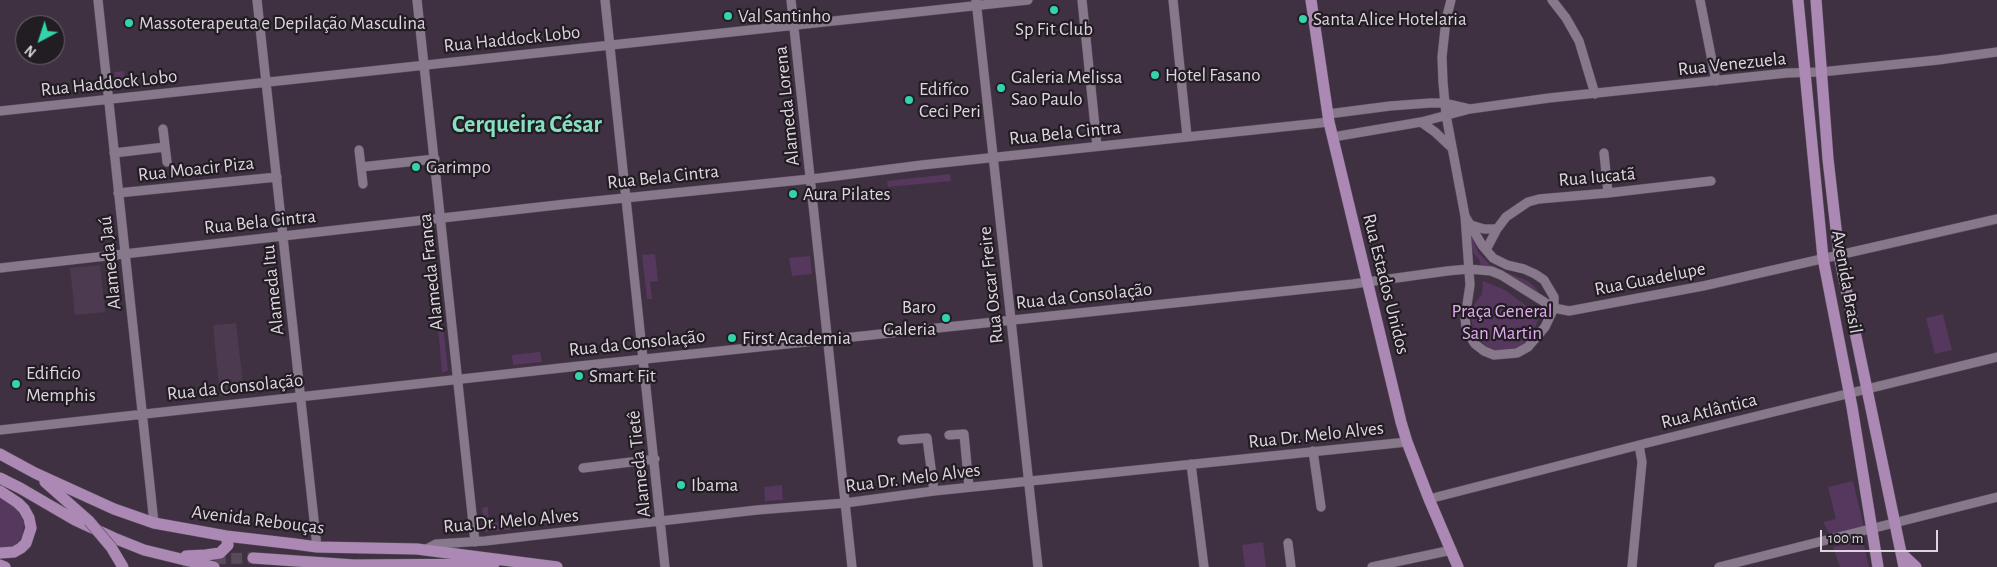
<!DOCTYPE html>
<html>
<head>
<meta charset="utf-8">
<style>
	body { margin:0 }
	#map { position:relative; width:1997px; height:567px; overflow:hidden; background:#3f3142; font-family:"Alegreya Sans",sans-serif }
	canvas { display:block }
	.north { position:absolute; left:15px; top:15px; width:50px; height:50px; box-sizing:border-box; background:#221c23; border:1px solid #6d666f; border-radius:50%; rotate:220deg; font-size:14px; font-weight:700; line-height:20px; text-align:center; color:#ded5e0 }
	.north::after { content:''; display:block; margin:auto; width:18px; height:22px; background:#32d4a9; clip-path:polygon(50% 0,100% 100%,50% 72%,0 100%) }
	.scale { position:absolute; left:1820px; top:530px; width:118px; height:22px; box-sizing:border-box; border:2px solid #ded5e0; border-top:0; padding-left:6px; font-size:15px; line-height:18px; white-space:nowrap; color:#ded5e0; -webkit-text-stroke:4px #221c23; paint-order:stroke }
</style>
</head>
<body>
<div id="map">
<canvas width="1997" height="567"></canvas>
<div class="north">N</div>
<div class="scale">100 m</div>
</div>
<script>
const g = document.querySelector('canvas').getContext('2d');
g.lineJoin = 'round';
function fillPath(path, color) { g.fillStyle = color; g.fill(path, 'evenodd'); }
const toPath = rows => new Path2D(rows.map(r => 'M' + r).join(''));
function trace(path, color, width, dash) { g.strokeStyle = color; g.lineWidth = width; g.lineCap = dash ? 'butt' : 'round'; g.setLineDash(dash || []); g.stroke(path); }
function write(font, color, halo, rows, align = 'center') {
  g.font = font + ' "Alegreya Sans",sans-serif'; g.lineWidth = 4.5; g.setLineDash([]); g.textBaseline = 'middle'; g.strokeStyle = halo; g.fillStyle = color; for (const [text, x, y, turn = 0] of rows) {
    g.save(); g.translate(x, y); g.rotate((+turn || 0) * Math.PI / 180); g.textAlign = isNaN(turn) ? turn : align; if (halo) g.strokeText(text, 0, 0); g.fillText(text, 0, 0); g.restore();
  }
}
fillPath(toPath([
	[100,265,105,312,75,315,70,268],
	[236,323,244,393,220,396,213,325]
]), '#4b3a50');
fillPath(toPath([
	[124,71,126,86,162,81,162,76,165,75,166,84,116,89,114,72],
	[794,106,798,142,788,143,784,107],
	[950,174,951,181,888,187,887,181],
	[1472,236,1478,252,1490,265,1495,266,1505,272,1528,281,1536,288,1544,299,1481,266,1479,259,1474,254,1469,238],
	[655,254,658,281,650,282,652,299,647,299,642,255],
	[810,256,812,274,792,276,789,258],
	[1483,281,1505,290,1540,316,1531,337,1522,347,1516,349,1497,350,1487,347,1477,337,1472,324,1471,313,1474,305,1482,294],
	[1943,314,1952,350,1935,354,1926,318],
	[443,325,448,370,442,373,438,326],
	[540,352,542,362,513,365,512,355],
	[1853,481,1864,528,1830,535,1823,522,1836,519,1828,487],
	[782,485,783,500,765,501,764,487],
	[0,498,14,507,22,515,24,525,22,536,18,543,11,549,0,551],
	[488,507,489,523,512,521,513,529,485,532,482,508],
	[1863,541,1869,567,1840,567,1833,547],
	[1263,542,1266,567,1245,567,1242,545]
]), '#56375e');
trace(toPath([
	[183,567,207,559,253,558]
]), '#574a5a', 11, [11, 5.5]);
const minor = toPath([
	[98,0,154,523],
	[257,0,317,547],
	[417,0,475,542],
	[605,0,665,567],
	[791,0,852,567],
	[976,0,1038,567],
	[1082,0,1097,146],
	[1173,0,1187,136],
	[1451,0,1446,20,1442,57,1443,82,1446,115,1465,216,1470,285,1465,318,1466,327,1469,335,1475,344,1484,351,1494,355,1517,353,1528,347,1545,327,1554,308,1554,297,1544,280,1535,274,1524,269,1507,265,1493,258,1482,245,1465,216],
	[1552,0,1566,18,1579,41,1595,94],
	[1700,0,1716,81],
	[0,111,1028,0],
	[1328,114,1390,106,1430,103,1444,103,1470,109],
	[1421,122,1435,132,1452,148],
	[163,129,167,162],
	[1333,137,1421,122,1470,109,1549,98,1787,73,1821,72,1938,60,1997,52],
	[359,150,363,184],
	[114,153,165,147],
	[1604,153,1608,193],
	[361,167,435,159],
	[118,193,277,177],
	[1471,225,1484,229,1497,229],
	[1486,250,1497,229,1506,217,1528,202,1539,199,1608,193,1711,181],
	[0,268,566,204,820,178,922,165,1329,122],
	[0,430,579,366,1353,284,1447,271,1469,269,1491,271,1501,275,1554,308,1569,311,1703,286,1997,219],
	[949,435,964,434,969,487],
	[902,440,927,438,934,491],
	[1313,451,1321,507],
	[1191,464,1204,567],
	[583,468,655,459],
	[1429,499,1643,444,1997,357],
	[1288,543,1291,567],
	[425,550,436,544,485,541,757,510,845,503,934,491,1407,442],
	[1372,567,1452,550],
	[1632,567,1642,462,1639,445],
	[1719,567,1997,497]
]);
const major = toPath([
	[1311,0,1329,122,1401,422,1407,442,1429,499,1458,567],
	[1798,0,1823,258,1852,407,1878,567],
	[1816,0,1828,159,1839,255,1904,567],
	[0,454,35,473,114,509,154,523,226,536,295,544,317,547,417,549,557,567],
	[0,478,20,488,75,520,114,538,144,550,214,567],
	[45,482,89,521],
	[0,491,18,503,24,509,29,518,31,528,26,543,21,548,14,552,0,553],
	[1901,553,1916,567],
	[186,556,206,555,220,553,228,545,226,536],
	[253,558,354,565,494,564],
	[0,565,5,567]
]);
trace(minor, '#594e5c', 10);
trace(major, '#594e5c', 12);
trace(minor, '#87788b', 9);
trace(major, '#ac89b4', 11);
const majorBridge = toPath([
	[89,521,111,547,123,567]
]);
trace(majorBridge, '#594e5c', 12, []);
trace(majorBridge, '#ac89b4', 11);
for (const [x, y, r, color] of [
	[1054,10,5,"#32d4a9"],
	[728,16,5,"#32d4a9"],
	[1303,19,5,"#32d4a9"],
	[129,23,5,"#32d4a9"],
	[1155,75,5,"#32d4a9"],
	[1001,88,5,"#32d4a9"],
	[909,100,5,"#32d4a9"],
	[416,167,5,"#32d4a9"],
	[793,194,5,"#32d4a9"],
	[946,318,5,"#32d4a9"],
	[732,338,5,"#32d4a9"],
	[579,376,5,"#32d4a9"],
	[16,384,5,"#32d4a9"],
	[681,485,5,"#32d4a9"]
]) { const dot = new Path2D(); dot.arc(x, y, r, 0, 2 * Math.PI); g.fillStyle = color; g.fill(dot); trace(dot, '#221c23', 2); }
write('19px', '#ded5e0', '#221c23', [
	["Val Santinho",738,16],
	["Santa Alice Hotelaria",1313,19],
	["Massoterapeuta e Depilação Masculina",139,23],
	["Sp Fit Club",1054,29,"center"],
	["Hotel Fasano",1165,75],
	["Galeria Melissa",1011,77],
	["Sao Paulo",1011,99],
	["Edifíco",919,89],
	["Ceci Peri",919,111],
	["Garimpo",426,167],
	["Aura Pilates",803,194],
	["Baro",936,307,"right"],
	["Galeria",936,329,"right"],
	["First Academia",742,338],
	["Edificio",26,373],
	["Memphis",26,395],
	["Smart Fit",589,376],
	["Ibama",691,485]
], 'left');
write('19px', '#ded5e0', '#221c23', [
	["Rua Haddock Lobo",512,39,-6],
	["Rua Venezuela",1732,64,-6],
	["Rua Haddock Lobo",109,83,-6],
	["Alameda Lorena",787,106,-96],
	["Rua Bela Cintra",1065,133,-6],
	["Rua Moacir Piza",196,169,-6],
	["Rua Bela Cintra",663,177,-6],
	["Rua Iucatã",1597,177,-5],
	["Rua Bela Cintra",260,222,-6],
	["Alameda Jaú",110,263,-96],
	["Alameda Franca",431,272,-96],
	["Rua Guadelupe",1650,279,-11],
	["Avenida Brasil",1847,282,80],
	["Rua Estados Unidos",1386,284,76],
	["Rua Oscar Freire",991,285,-96],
	["Alameda Itu",273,290,-96],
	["Rua da Consolação",1084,296,-6],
	["Rua da Consolação",637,343,-6],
	["Rua da Consolação",235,387,-6],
	["Rua Atlântica",1709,411,-14],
	["Rua Dr. Melo Alves",1316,435,-6],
	["Alameda Tietê",639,464,-96],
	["Rua Dr. Melo Alves",913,478,-7],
	["Avenida Rebouças",258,520,7],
	["Rua Dr. Melo Alves",511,521,-5]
]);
write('19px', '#e2acef', '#221c23', [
	["Praça General",1502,311],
	["San Martin",1502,333]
]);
write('bold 24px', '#85e1c2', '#221c23', [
	["Cerqueira César",527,125]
]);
</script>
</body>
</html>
